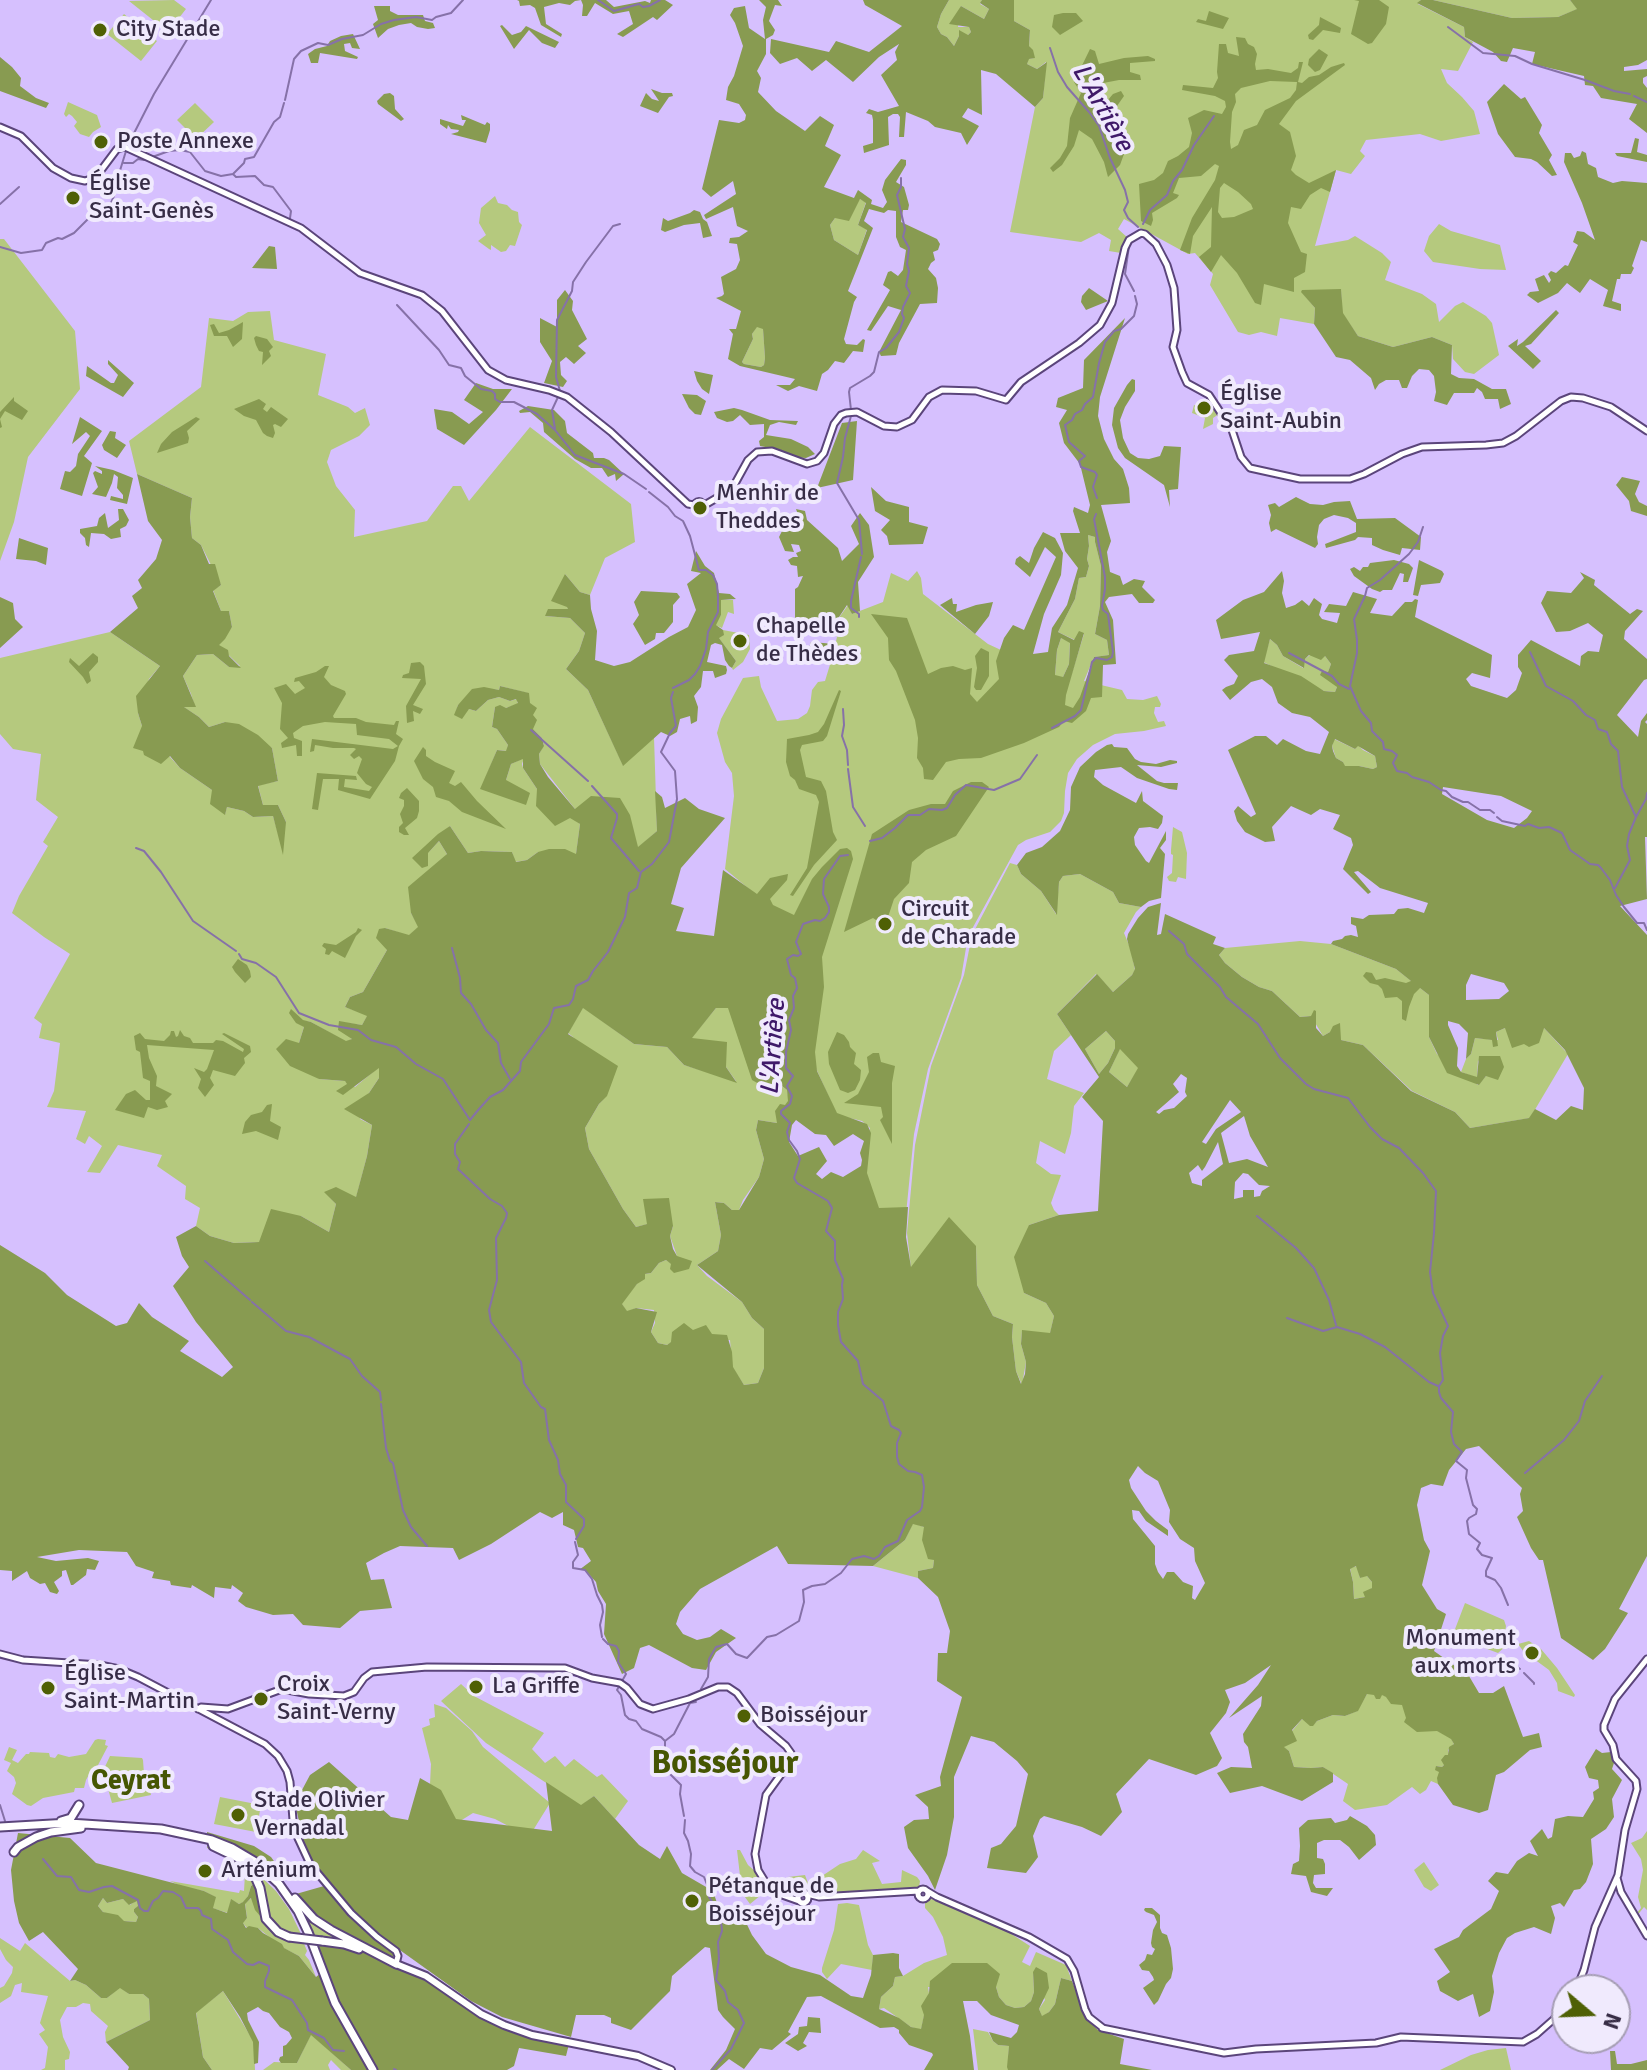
<!DOCTYPE html>
<html>
<head>
<meta charset="utf-8">
<style>
	body { margin:0 }
	#map { position:relative; width:1647px; height:2070px; overflow:hidden; background:#d6c0fe; font-family:Signika,sans-serif }
	canvas { display:block }
	.north { position:absolute; left:1551px; top:1974px; width:80px; height:80px; box-sizing:border-box; background:#f0eafd; border:2px solid #a69eb4; border-radius:50%; rotate:109deg; font-size:22px; font-weight:700; line-height:32px; text-align:center; color:#372d46 }
	.north::after { content:''; display:block; margin:auto; width:28px; height:36px; background:#4f6005; clip-path:polygon(50% 0,100% 100%,50% 72%,0 100%) }
</style>
</head>
<body>
<div id="map">
<canvas width="1647" height="2070"></canvas>
<div class="north">N</div>
</div>
<script>
const g = document.querySelector('canvas').getContext('2d');
g.lineJoin = 'round';
function fillPath(path, color) { g.fillStyle = color; g.fill(path, 'evenodd'); }
const toPath = rows => new Path2D(rows.map(r => 'M' + r).join(''));
function trace(path, color, width, dash) { g.strokeStyle = color; g.lineWidth = width; g.lineCap = dash ? 'butt' : 'round'; g.setLineDash(dash || []); g.stroke(path); }
function write(font, color, halo, rows, align = 'center') {
  g.font = font + ' Signika,sans-serif'; g.lineWidth = 8; g.setLineDash([]); g.textBaseline = 'middle'; g.strokeStyle = halo; g.fillStyle = color; for (const [text, x, y, turn = 0] of rows) {
    g.save(); g.translate(x, y); g.rotate((+turn || 0) * Math.PI / 180); g.textAlign = isNaN(turn) ? turn : align; if (halo) g.strokeText(text, 0, 0); g.fillText(text, 0, 0); g.restore();
  }
}
fillPath(toPath([
	[174,0,186,9,168,32,129,1],
	[949,0,982,0,980,4,989,9,984,19,961,6,958,27,969,27,971,32,968,35,959,36,954,46,947,37,941,34,937,27,941,14],
	[1014,0,1421,0,1418,4,1464,27,1465,37,1473,42,1458,71,1441,69,1447,83,1462,97,1474,111,1480,134,1441,141,1420,134,1366,140,1360,151,1365,156,1351,174,1336,170,1315,246,1348,240,1355,236,1382,253,1391,262,1385,280,1422,294,1436,304,1439,322,1455,306,1463,302,1486,316,1492,323,1499,355,1474,374,1465,372,1453,359,1452,345,1432,337,1393,347,1358,336,1342,313,1341,290,1302,292,1315,308,1314,324,1280,318,1277,336,1261,332,1249,335,1238,332,1210,285,1213,274,1195,253,1188,254,1124,219,1118,229,1128,238,1121,253,1109,251,1111,240,1099,233,1081,242,1010,232,1035,107,1043,98,1046,62,1037,69,1027,64,1028,59,1034,58,1029,46,1030,30,1014,21],
	[1433,0,1570,0,1578,9,1558,17,1512,18],
	[124,14,157,41,141,61,107,34],
	[68,102,97,115,101,127,93,132,89,137,80,134,74,126,77,122,72,116,69,114,66,117,64,114],
	[195,103,214,122,196,139,177,120],
	[495,196,498,203,507,205,512,210,518,212,519,222,522,225,515,246,510,245,506,251,501,252,491,245,491,250,489,249,478,241,486,235,479,223,481,208],
	[860,199,866,202,858,225,867,229,858,255,834,240,830,225,835,218,840,218],
	[1439,224,1451,231,1500,245,1506,270,1480,269,1433,262,1424,251,1429,236],
	[0,239,4,239,75,331,80,389,28,457,14,522,0,561],
	[270,311,274,340,326,354,318,395,348,407,355,413,365,408,370,425,359,436,331,450,327,462,336,486,355,510,354,537,427,521,453,486,461,486,469,501,530,427,631,504,635,542,605,558,590,595,580,592,565,574,568,610,545,616,570,618,585,633,579,651,566,669,588,690,623,765,654,737,657,831,638,848,575,809,540,764,539,754,544,745,542,738,533,729,533,715,527,693,500,686,499,690,490,689,458,705,455,715,469,709,476,711,488,700,499,697,510,701,517,699,518,704,506,708,495,707,492,727,497,729,508,745,507,751,497,750,481,789,506,780,511,764,524,758,522,764,523,768,537,789,580,824,576,855,538,852,527,860,515,862,512,852,481,851,468,853,450,826,428,853,439,841,447,854,411,913,419,927,409,936,385,928,387,950,363,992,350,997,345,1007,368,1015,362,1025,339,1022,352,1039,346,1042,311,1022,303,1021,304,1027,299,1043,319,1079,345,1081,355,1087,379,1067,379,1078,369,1093,360,1119,372,1125,367,1156,356,1198,325,1192,336,1204,329,1232,301,1216,259,1242,234,1243,210,1236,196,1226,200,1208,185,1199,186,1186,157,1166,162,1155,118,1145,100,1173,87,1172,102,1146,89,1136,85,1144,76,1139,86,1111,47,1107,54,1091,60,1043,39,1038,42,1024,34,1018,70,954,44,937,12,913,19,896,48,846,43,842,58,817,36,800,41,754,13,749,0,734,0,658,110,632,160,666,149,679,138,713,142,726,180,768,212,790,225,814,227,807,244,811,253,817,273,816,278,833,286,822,278,805,263,805,258,785,278,781,272,748,225,722,209,727,199,717,182,706,195,707,191,694,183,676,197,655,213,654,229,667,240,666,218,645,232,627,229,611,221,611,213,590,221,585,201,545,192,538,190,517,192,498,137,474,129,441,201,387,209,318,233,321,248,312],
	[757,326,763,328,765,358,764,365,761,367,744,364,742,362,753,339,752,334],
	[1209,398,1219,414,1213,418,1213,424,1203,429,1205,418,1192,413,1194,405,1202,409,1202,412,1204,413,1208,409,1207,404],
	[1088,535,1095,537,1095,542,1101,566,1100,606,1095,634,1107,640,1109,655,1094,657,1084,681,1122,690,1127,699,1143,700,1157,696,1161,704,1160,707,1155,707,1154,713,1158,722,1164,721,1166,726,1144,731,1115,734,1093,745,1077,759,1068,773,1065,791,1064,813,1061,821,1050,832,1026,840,1018,845,972,929,966,948,961,978,928,1069,914,1134,905,1224,894,1252,865,1172,870,1128,862,1121,837,1115,814,1064,790,923,725,869,734,796,732,773,725,762,717,733,721,719,743,678,759,676,761,687,777,721,798,719,807,713,810,706,812,690,818,682,825,681,832,658,837,637,831,629,848,605,852,614,883,602,891,573,908,581,917,571,921,578,923,594,988,644,1055,675,1057,650,1061,638,1070,642,1069,664,1063,677,1070,679,1084,634,1075,640,1058,632,1075,599,1079,578,1086,577,1089,566,1087,559,1089,546],
	[721,600,733,600,734,614,728,612,722,628,715,625,721,615],
	[723,630,749,635,750,649,743,662,733,670,732,668,736,661,718,637,723,635],
	[1270,639,1277,645,1283,656,1303,668,1305,659,1310,655,1325,656,1331,664,1328,672,1337,687,1335,692,1324,691,1263,662],
	[1334,739,1355,749,1358,745,1363,750,1375,756,1377,767,1373,769,1359,766,1344,766,1343,762,1336,758,1332,746],
	[1173,827,1182,832,1187,853,1186,879,1178,877,1176,882,1169,881,1167,877,1172,873,1173,855,1171,854,1171,850],
	[1010,863,1017,865,1021,874,1041,891,1056,914,1059,882,1063,876,1080,874,1113,892,1119,903,1141,907,1136,912,1124,933,1131,950,1135,970,1132,975,1113,992,1096,974,1057,1014,1071,1035,1054,1051,1047,1079,1084,1093,1074,1106,1071,1133,1065,1154,1040,1141,1036,1163,1051,1174,1061,1175,1051,1203,1054,1210,1059,1215,1029,1225,1024,1293,1046,1303,1054,1316,1050,1334,1022,1331,1021,1344,1026,1362,1022,1385,1016,1371,1012,1337,1013,1324,993,1316,977,1285,976,1246,911,1268,907,1233,915,1145,931,1066,964,975,972,935],
	[1300,941,1331,944,1396,969,1429,995,1429,1037,1437,1054,1478,1085,1486,1076,1478,1060,1477,1078,1461,1072,1466,1059,1471,1054,1475,1038,1498,1040,1496,1032,1505,1028,1544,1028,1568,1054,1530,1118,1470,1128,1455,1112,1412,1091,1363,1045,1341,1040,1330,1032,1323,1036,1311,1016,1300,1017,1272,991,1259,987,1242,977,1225,963,1219,955,1225,948],
	[583,1007,634,1044,667,1047,684,1065,736,1081,726,1067,691,1038,716,1008,729,1008,782,1086,787,1090,789,1101,777,1123,758,1120,756,1130,764,1159,759,1177,743,1200,739,1210,732,1210,724,1203,715,1202,721,1235,718,1251,697,1265,707,1276,742,1302,752,1318,764,1329,764,1368,758,1383,744,1385,732,1367,730,1340,672,1342,667,1345,658,1343,651,1332,655,1323,654,1310,636,1308,627,1312,621,1303,645,1274,651,1273,659,1263,666,1260,672,1264,677,1256,670,1236,673,1226,648,1224,636,1227,623,1209,589,1149,585,1128,599,1104,607,1095,573,1037,568,1033],
	[1106,1031,1115,1041,1115,1048,1108,1063,1099,1074,1085,1049],
	[1120,1048,1139,1068,1127,1087,1109,1072],
	[913,1523,924,1527,934,1560,933,1568,918,1571,918,1578,873,1566,905,1540],
	[1357,1566,1360,1578,1365,1575,1367,1576,1372,1582,1372,1588,1365,1597,1354,1599,1353,1582,1350,1568],
	[1465,1603,1504,1620,1506,1626,1504,1639,1506,1646,1498,1653,1471,1643,1469,1647,1452,1640,1452,1637],
	[1529,1641,1541,1649,1557,1668,1575,1695,1574,1697,1558,1691,1557,1683,1549,1670,1534,1659,1532,1662,1529,1659,1518,1644],
	[461,1684,474,1696,544,1733,532,1749,545,1763,555,1756,565,1767,574,1759,597,1777,602,1774,628,1801,615,1819,594,1796,581,1806,486,1743,441,1701],
	[1367,1694,1381,1694,1402,1704,1419,1731,1438,1731,1451,1738,1454,1744,1448,1750,1449,1756,1445,1764,1442,1767,1436,1766,1440,1772,1438,1784,1431,1781,1426,1790,1420,1794,1412,1787,1387,1805,1355,1810,1343,1801,1348,1784,1323,1767,1311,1768,1294,1767,1289,1751,1283,1747,1289,1743,1292,1731,1302,1719,1313,1725,1317,1721,1333,1715,1345,1716,1357,1711],
	[434,1704,446,1708,472,1731,483,1747,550,1803,532,1832,516,1830,495,1819,473,1813,457,1823,430,1784,431,1764,422,1728,430,1725,429,1719,435,1717],
	[98,1739,106,1740,105,1745,108,1746,97,1767,92,1769,86,1780,84,1788,75,1788,74,1792,43,1798,31,1806,27,1805,12,1794,16,1783,14,1777,7,1771,11,1763,4,1760,9,1747,17,1750,12,1760,18,1763,26,1754,29,1754,30,1752,49,1753,50,1757,55,1758,58,1754,69,1757,86,1754,95,1740],
	[110,1756,142,1758,143,1760,144,1774,147,1775,151,1795,112,1803,103,1771],
	[220,1797,261,1805,256,1832,214,1824],
	[1647,1831,1647,1910,1644,1907,1636,1917,1635,1915,1641,1908,1638,1897,1643,1870,1641,1859,1631,1843,1642,1838],
	[207,1846,225,1853,245,1865,255,1883,251,1886,248,1896,244,1902,239,1904,231,1900,228,1913,212,1908,215,1897,204,1891,183,1887,170,1881,239,1893,240,1890,244,1891,245,1874,240,1867,228,1859,228,1857,207,1848],
	[737,1850,740,1850,748,1865,756,1872,759,1879,757,1881,766,1891,750,1904,742,1893],
	[863,1850,880,1861,872,1863,882,1884,901,1882,902,1870,917,1877,920,1881,919,1887,915,1890,907,1891,814,1895,804,1890,791,1894,779,1891,781,1881,787,1879,788,1877,805,1875,808,1883,813,1882,840,1864,856,1859],
	[1424,1862,1439,1885,1431,1891,1424,1887,1414,1870],
	[254,1870,276,1891,289,1909,302,1936,284,1934,271,1922],
	[103,1898,107,1903,123,1899,130,1905,137,1900,139,1906,134,1909,134,1912,138,1917,136,1922,123,1921,103,1912,98,1906],
	[252,1898,260,1916,259,1901,270,1927,303,1941,307,1951,305,1955,309,1960,316,1977,299,1956,283,1948,258,1928,247,1928,242,1922,247,1918,245,1903],
	[932,1899,999,1926,1030,1946,1022,1962,1030,1966,1036,1952,1066,1965,1072,1981,1061,1978,1055,2004,1049,2012,1042,2017,1039,2009,1045,2000,1033,1972,1034,1992,1031,2001,1024,2007,1015,2008,1006,2005,999,1997,996,1987,928,1987,929,1993,921,2030,911,2027,884,2008,879,2009,881,1997,893,1986,895,1977,903,1976,924,1963,947,1955,943,1937,933,1917,925,1908,925,1900],
	[847,1903,859,1905,868,1945,873,1955,872,1970,841,1964,827,1979,822,1972,822,1968,834,1930,838,1904],
	[299,1907,347,1940,346,1943,314,1937],
	[0,1938,20,1951,25,1943,70,1981,75,1980,86,1985,101,1998,107,1998,120,1987,129,1994,143,1994,149,1999,150,2020,106,2042,105,2032,108,2026,91,2011,90,2004,83,2003,76,2007,67,2007,60,2020,63,2037,70,2052,69,2059,65,2060,65,2070,41,2070,45,2068,48,2047,39,2034,45,2030,40,2023,48,1996,21,1992,22,1983,15,1985,11,1996,0,2003,0,1988,4,1986,12,1973,13,1967,6,1960,0,1949],
	[223,1991,254,2042,255,2070,212,2070,203,2057,196,2012],
	[973,2029,988,2032,993,2041,998,2045,1009,2046,1008,2070,978,2070],
	[311,2034,351,2070,341,2070,331,2060,328,2065,330,2070,263,2070,274,2062,297,2063],
	[1506,2048,1511,2070,1440,2070,1471,2055,1488,2050]
]), '#b5c97e');
fillPath(toPath([
	[517,0,606,0,614,7,645,1,650,3,651,0,665,0,673,5,657,20,653,17,623,37,617,34,633,24,629,11,613,14,595,3,587,16,582,16,583,5,581,0,575,1,570,5,559,3,544,7,546,24,562,34,561,37,541,25,535,8,530,5,520,6,519,1],
	[759,0,778,0,782,6,775,5,769,21,775,30,773,35,766,39,766,54,757,71,761,78,758,92,776,111,805,131,820,116,834,125,825,146,841,155,824,187,854,198,858,190,872,200,871,204,883,208,887,202,882,190,885,180,901,159,906,160,906,165,896,182,904,187,909,205,908,210,903,210,901,222,937,239,940,244,938,250,933,252,935,260,931,263,928,269,936,278,938,288,937,303,920,304,899,343,896,355,881,356,879,352,901,310,888,306,871,331,867,330,890,290,883,285,888,272,891,271,898,276,903,270,906,250,900,247,896,237,896,211,888,210,884,213,869,209,864,221,873,228,848,291,857,297,854,302,844,339,846,344,857,345,863,339,865,340,863,352,853,351,844,363,835,361,828,370,822,374,817,391,799,386,788,391,776,385,790,385,795,379,740,366,728,359,733,334,729,329,736,329,741,311,716,298,722,296,724,294,721,277,736,269,740,260,737,244,729,243,730,238,739,237,748,231,737,226,733,207,706,219,704,215,736,194,733,181,711,197,702,189,719,120,739,123,745,120,746,115,739,104,726,100,728,87,734,76,743,46,735,23,730,15,734,8,745,6,749,28,765,39,763,20,766,7],
	[860,199,866,203,858,225,867,230,858,255,834,240,830,225,835,218,849,221],
	[757,327,763,329,765,358,764,365,761,367,744,364,742,362,753,339,752,334],
	[863,0,949,0,941,14,937,27,941,34,947,37,954,46,959,36,959,30,968,35,971,32,969,27,949,24,961,6,984,19,989,9,980,3,982,0,1014,0,1014,21,1030,30,1029,46,1033,50,1035,58,1029,59,1027,64,1037,69,1047,62,1043,98,1035,107,996,74,981,70,982,115,968,108,962,117,979,126,967,145,961,133,935,127,928,121,906,112,904,137,899,137,900,117,898,114,893,114,888,117,889,145,864,153,863,146,873,143,873,120,872,115,866,113,869,109,878,112,899,106,881,75,897,60,895,52,899,44,879,57,853,82,826,60,812,71,797,58,780,64,770,53,771,39,829,52,836,41,869,52,902,26,865,5],
	[1354,0,1379,0,1389,7,1386,24,1372,43,1368,44,1351,34,1359,1],
	[1421,0,1433,0,1512,18,1558,17,1577,9,1570,0,1647,0,1647,60,1638,65,1624,67,1624,71,1647,69,1647,76,1643,78,1643,83,1647,88,1647,133,1629,119,1637,104,1601,98,1593,86,1585,85,1584,76,1532,64,1535,52,1513,48,1507,62,1501,61,1493,52,1465,37,1464,27,1417,3],
	[374,6,390,6,390,11,398,15,423,15,425,21,433,23,435,28,428,29,417,27,411,23,399,25,388,29,378,38,373,24,378,20],
	[1209,11,1229,18,1223,29,1196,22,1198,19,1206,21],
	[1063,13,1076,13,1083,21,1060,35,1052,27,1054,15],
	[1320,17,1341,28,1340,33,1323,30,1313,40,1309,39,1308,35,1319,25],
	[502,25,512,35,521,32,526,26,559,42,555,48,542,43,529,30,514,49,500,26],
	[353,34,360,49,352,48,350,43,344,44,345,51,358,57,357,59,320,53,318,63,311,63,308,54,315,49,327,46,330,41,341,36],
	[1236,37,1245,38,1248,44,1254,47,1257,54,1255,64,1256,70,1268,69,1291,73,1298,68,1299,62,1303,62,1298,82,1302,83,1309,77,1319,75,1331,67,1344,63,1345,65,1296,101,1279,124,1290,132,1296,156,1291,170,1296,175,1309,183,1336,170,1330,192,1321,188,1310,195,1301,209,1291,207,1288,223,1301,252,1307,254,1305,272,1294,278,1294,292,1264,284,1261,305,1255,303,1237,273,1221,255,1211,272,1199,257,1211,247,1212,207,1193,236,1190,254,1180,250,1192,218,1215,180,1219,166,1215,164,1201,176,1179,178,1173,193,1179,195,1177,198,1152,213,1153,220,1151,226,1141,221,1139,184,1154,180,1163,173,1168,161,1178,156,1189,147,1192,133,1188,118,1204,110,1222,114,1226,107,1225,101,1215,96,1182,90,1183,85,1213,88,1218,78,1217,72,1219,44,1226,44,1228,53,1239,56],
	[1270,81,1297,82,1296,90,1290,98,1265,110,1257,125,1244,130,1238,145,1231,149,1230,142,1232,112,1236,102,1235,94,1241,88],
	[1224,183,1238,192,1251,204,1253,209,1234,217,1222,218,1218,212,1220,188],
	[1090,49,1095,51,1099,64,1124,58,1148,56,1155,59,1155,61,1130,63,1130,72,1140,75,1141,80,1119,80,1098,84,1104,92,1093,103,1095,109,1102,107,1113,94,1121,91,1124,96,1117,106,1115,124,1111,138,1114,147,1124,148,1124,154,1120,165,1108,177,1104,162,1092,139,1079,130,1074,146,1062,165,1053,172,1050,168,1060,158,1067,146,1070,118,1081,93,1074,82],
	[1319,49,1328,55,1320,70,1315,72,1308,65,1309,59],
	[0,57,12,67,21,78,20,86,36,98,49,103,46,108,0,91],
	[1504,84,1521,99,1525,97,1542,125,1539,133,1552,155,1549,160,1557,175,1552,176,1537,162,1531,159,1515,157,1498,134,1487,102],
	[651,89,662,93,672,93,673,96,669,97,658,113,640,106,646,93,652,99,659,101],
	[390,93,394,96,395,109,404,119,401,121,378,104,377,101,384,94],
	[461,115,485,125,487,122,490,124,490,130,486,143,451,134,458,132,459,130,451,129,448,125,447,129,440,124,440,119,463,126,466,120,462,120],
	[1635,138,1639,139,1637,152,1647,155,1647,162,1617,156,1615,153,1631,153],
	[1582,151,1586,153,1588,164,1596,168,1598,177,1613,183,1622,181,1647,183,1647,242,1641,240,1632,266,1634,268,1631,274,1621,274,1620,279,1617,279,1612,301,1621,304,1621,311,1603,306,1608,290,1590,279,1580,293,1567,283,1558,293,1538,303,1527,295,1530,292,1539,291,1535,279,1544,275,1549,283,1551,280,1548,274,1551,271,1556,273,1565,265,1568,266,1578,245,1573,242,1577,231,1584,232,1595,240,1582,203,1564,162,1565,153,1571,153,1574,158,1580,156],
	[694,210,700,212,703,219,707,222,712,236,703,238,700,223,684,225,665,232,661,230,663,218,668,221,690,213],
	[269,246,275,247,277,269,252,268],
	[1089,288,1108,301,1086,310,1081,302,1082,296],
	[1341,289,1343,313,1358,336,1393,347,1432,337,1452,345,1451,374,1459,378,1474,379,1492,389,1506,389,1511,404,1500,409,1498,399,1485,399,1482,392,1477,388,1474,393,1454,393,1447,405,1434,401,1436,392,1434,376,1429,370,1419,369,1412,376,1407,388,1402,388,1399,380,1386,380,1379,384,1375,390,1371,378,1350,360,1336,357,1314,324,1315,308,1301,292,1302,290],
	[565,290,573,301,572,310,587,339,578,346,586,353,574,364,566,357,560,362,561,375,567,381,563,387,544,383,552,361,540,342,540,318,557,327,557,300],
	[1556,310,1559,313,1531,344,1525,346,1541,361,1533,369,1508,346,1518,339,1517,346,1523,342],
	[1125,318,1100,397,1098,416,1104,439,1114,459,1123,469,1129,488,1130,503,1101,505,1111,541,1107,552,1110,572,1120,576,1123,585,1134,579,1145,581,1142,587,1155,600,1153,603,1139,603,1132,594,1109,597,1105,602,1113,620,1116,664,1103,665,1102,697,1091,698,1086,711,1072,723,1064,721,1059,727,1024,743,981,758,959,759,946,762,933,780,924,779,923,768,917,758,918,738,915,720,896,671,889,660,888,638,871,614,907,618,928,674,941,668,953,666,965,670,972,668,970,694,977,702,999,679,996,661,1004,638,1013,625,1024,630,1056,557,1045,547,1030,577,1015,564,1016,559,1020,556,1029,563,1034,548,1043,532,1055,538,1063,553,1061,575,1044,614,1033,654,1048,652,1052,628,1067,605,1078,568,1065,551,1060,533,1080,533,1073,511,1074,507,1088,513,1090,505,1080,464,1064,443,1059,423,1067,410,1056,407,1058,398,1083,388,1084,360],
	[1088,535,1095,537,1095,542,1101,566,1100,606,1095,634,1107,640,1109,655,1094,657,1080,697,1073,708,1065,705,1066,695,1084,633,1079,631,1074,640,1058,632,1075,599,1079,578,1086,577,1089,566,1087,559,1089,546],
	[1061,638,1070,643,1069,664,1063,677,1055,675,1057,650],
	[243,322,242,339,233,347,227,336,214,336,210,325,214,324,219,333,229,330],
	[256,336,267,339,273,347,269,351,271,356,262,365,263,352,259,351,256,345,254,338],
	[108,360,134,383,123,397,86,376,87,366,111,383,114,383,118,375,108,364],
	[694,371,713,375,709,394,702,389,697,381],
	[1132,379,1135,380,1135,391,1125,407,1120,420,1123,438,1130,453,1138,458,1149,459,1160,456,1164,446,1181,447,1178,489,1169,490,1170,507,1164,485,1125,458,1118,448,1112,425,1114,408,1127,385],
	[476,383,493,389,512,389,496,410,464,445,437,429,434,409,452,412,469,424,483,412,464,400],
	[682,394,697,395,706,401,701,415,695,414,689,408],
	[14,397,14,401,28,411,22,420,5,411,0,419,2,427,0,428,0,412],
	[259,399,266,404,263,409,267,412,271,407,288,419,281,427,275,424,273,425,275,433,273,438,267,436,263,433,256,420,244,416,234,409],
	[528,406,554,410,565,421,567,433,593,453,594,458,604,458,609,460,624,474,616,481,615,474,608,477,602,468,591,468,575,459,544,432,543,423,530,412,520,413,519,411],
	[734,408,742,410,770,420,798,421,796,425,779,422,770,425,766,435,791,439,808,447,815,454,806,458,793,457,781,450,760,446,759,441,764,437,764,424,750,425,740,415,733,421,727,422,717,418,714,412],
	[80,417,102,431,84,456,92,463,82,496,60,489,65,471,70,472,76,466,78,454,90,436,86,432,72,444],
	[196,417,200,419,187,431,189,438,188,443,157,453,161,444,172,432],
	[857,421,853,480,817,488,842,423],
	[110,431,116,432,115,438,126,445,117,458,104,450,102,445],
	[95,466,113,470,133,478,127,504,110,500,111,496,123,499,123,495,117,488,118,477,114,474,112,483,106,497,92,494,98,487,93,473,95,471,102,474,102,471],
	[137,474,192,498,190,517,192,538,201,545,209,564,215,564,221,585,213,591,221,611,229,611,232,627,225,639,219,645,228,650,229,656,241,668,229,667,213,654,197,655,183,676,196,707,184,707,199,717,209,727,225,722,239,724,258,735,272,748,278,781,258,786,263,805,278,805,286,822,283,855,273,816,253,817,244,811,227,807,225,815,210,804,212,790,180,768,170,756,161,764,144,755,143,751,133,748,142,726,138,713,136,696,160,666,110,632,138,608,132,596,142,588,138,580,156,559,162,540,148,521],
	[1622,477,1640,481,1635,494,1639,502,1647,506,1647,516,1631,511,1629,501,1616,485],
	[871,487,886,501,909,507,909,522,928,527,923,544,889,545,887,536,881,530,890,520,875,511],
	[1296,497,1310,504,1323,505,1334,502,1350,501,1357,519,1395,518,1421,537,1420,550,1402,548,1400,555,1383,550,1372,545,1372,538,1358,537,1355,540,1326,548,1325,544,1356,532,1356,523,1348,518,1334,515,1324,519,1319,525,1317,537,1318,544,1315,548,1276,529,1271,532,1269,523,1271,515,1268,505,1275,503,1279,507],
	[118,509,123,509,129,520,126,526,120,529,121,537,111,539,104,534,91,533,89,547,86,545,85,538,80,533,80,529,97,526,99,518,105,513,108,528,119,520],
	[796,509,805,511,807,520,838,548,842,561,859,544,851,526,860,513,869,525,874,557,858,582,860,611,852,614,847,605,831,629,817,634,805,621,795,622,795,589,798,587,803,576,798,577,797,566,791,565,788,560,793,557,798,557,796,553,801,551,799,545,791,544,794,552,785,551,779,537,782,531,801,523],
	[19,538,48,548,46,565,36,561,16,559],
	[696,551,705,566,714,573,719,593,730,594,736,599,721,600,721,615,716,625,723,630,724,635,719,638,736,661,732,668,729,666,725,660,722,645,715,643,711,645,707,662,726,666,727,670,726,674,715,678,713,671,703,671,701,687,694,696,698,707,697,721,691,724,690,716,680,719,677,732,670,736,661,732,623,766,588,690,566,669,579,651,585,633,570,618,545,616,548,609,568,609,567,607,551,601,565,574,580,592,590,595,591,609,597,631,595,660,614,666,630,662,669,637,688,627,696,610,687,584,701,573,691,571],
	[1394,560,1409,564,1413,568,1408,582,1403,582,1404,574,1400,573,1392,590,1383,590,1380,592,1372,589,1354,576,1350,569,1354,567,1360,571,1363,567,1368,567,1370,563],
	[1419,560,1442,571,1444,574,1440,583,1421,585,1418,596,1413,595],
	[1282,571,1284,581,1282,593,1286,608,1295,605,1302,600,1309,606,1314,598,1322,604,1319,615,1322,619,1337,623,1340,613,1324,612,1329,604,1346,606,1353,592,1377,599,1370,613,1392,616,1405,602,1412,602,1415,599,1418,600,1415,617,1492,655,1490,678,1472,673,1466,679,1471,686,1507,698,1516,690,1522,673,1518,667,1518,655,1531,640,1580,666,1581,656,1588,651,1599,652,1603,635,1588,623,1570,631,1556,632,1541,603,1547,591,1571,593,1584,578,1580,572,1595,580,1594,585,1630,614,1637,609,1643,611,1625,631,1624,639,1647,659,1647,679,1644,680,1617,715,1638,737,1641,721,1647,713,1647,720,1645,722,1647,724,1647,837,1645,837,1647,899,1620,906,1647,935,1647,1556,1619,1609,1628,1613,1605,1649,1593,1660,1561,1638,1543,1560,1539,1560,1531,1548,1517,1517,1523,1511,1520,1494,1522,1488,1479,1446,1466,1449,1449,1470,1443,1486,1431,1484,1421,1488,1417,1505,1424,1540,1430,1551,1422,1585,1437,1609,1446,1614,1434,1651,1469,1676,1479,1693,1493,1693,1504,1686,1523,1737,1539,1733,1542,1747,1530,1750,1504,1772,1496,1775,1488,1810,1479,1813,1453,1805,1438,1784,1437,1778,1439,1772,1435,1770,1436,1766,1442,1767,1444,1765,1441,1760,1445,1755,1448,1755,1449,1747,1454,1744,1451,1739,1437,1731,1417,1732,1404,1722,1406,1718,1402,1705,1391,1704,1386,1697,1382,1695,1380,1699,1376,1699,1374,1695,1367,1694,1358,1711,1345,1716,1333,1715,1317,1721,1313,1726,1310,1726,1302,1719,1292,1730,1297,1741,1284,1747,1289,1751,1294,1767,1311,1768,1323,1767,1333,1773,1333,1782,1302,1801,1262,1786,1230,1793,1217,1773,1231,1767,1252,1768,1248,1747,1244,1742,1243,1734,1261,1706,1262,1696,1229,1718,1258,1685,1271,1665,1245,1683,1225,1690,1230,1702,1226,1713,1210,1733,1222,1758,1217,1766,1196,1775,1149,1759,1116,1794,1122,1812,1101,1836,1082,1827,1044,1816,1040,1819,1033,1836,1038,1857,1026,1873,987,1868,991,1848,1001,1844,1016,1826,1028,1774,1017,1761,994,1742,971,1736,954,1777,954,1817,947,1855,935,1890,928,1876,908,1848,904,1827,914,1820,929,1819,928,1807,915,1795,941,1786,940,1777,962,1697,937,1681,938,1653,947,1653,950,1631,938,1597,918,1578,918,1571,933,1568,934,1560,928,1559,922,1540,924,1527,913,1524,905,1540,873,1566,788,1564,777,1546,700,1589,680,1612,676,1624,683,1634,697,1640,710,1637,721,1629,736,1638,716,1652,706,1670,692,1668,649,1645,640,1648,634,1668,622,1674,604,1634,606,1604,598,1591,596,1582,585,1570,579,1570,591,1561,583,1548,578,1547,574,1530,563,1525,563,1512,552,1518,540,1512,491,1544,459,1560,453,1548,400,1546,384,1553,366,1563,371,1580,384,1579,392,1608,360,1611,340,1628,303,1625,293,1614,273,1615,246,1607,238,1601,243,1593,232,1585,231,1589,215,1587,214,1598,192,1585,191,1588,171,1585,170,1581,152,1578,154,1572,136,1566,127,1552,79,1550,37,1557,56,1561,88,1558,99,1561,95,1570,87,1569,86,1575,73,1585,71,1585,66,1570,62,1571,62,1576,54,1582,59,1591,57,1594,50,1592,45,1583,40,1584,30,1578,27,1571,12,1581,12,1571,0,1570,0,1245,45,1273,67,1295,116,1326,127,1323,139,1303,152,1317,189,1341,180,1351,222,1377,233,1367,196,1322,173,1286,189,1267,182,1256,176,1237,196,1226,210,1236,234,1243,259,1242,271,1209,301,1216,329,1232,336,1204,324,1192,336,1187,356,1197,367,1156,372,1125,344,1109,369,1093,379,1078,379,1068,343,1095,336,1091,347,1084,345,1081,319,1079,290,1066,276,1049,286,1039,299,1043,304,1027,296,1023,289,1013,291,1009,303,1020,311,1022,346,1041,352,1039,338,1030,339,1021,362,1025,367,1016,345,1007,350,997,363,992,387,950,376,938,379,929,385,928,409,935,418,927,411,913,408,887,447,854,439,841,428,853,428,866,422,868,412,858,438,834,450,826,468,853,481,851,512,852,516,862,527,860,538,852,549,849,565,849,576,854,580,824,570,818,555,826,536,806,537,789,523,768,523,759,511,764,506,780,530,793,526,805,480,789,497,750,506,751,508,745,497,729,492,727,495,707,500,705,506,708,518,703,516,699,510,701,499,697,488,700,476,711,469,709,462,719,454,715,458,705,472,689,484,687,499,690,500,686,529,693,530,703,537,708,533,715,537,720,533,729,542,738,544,746,539,754,540,764,548,777,575,809,591,796,620,798,630,815,638,847,657,831,655,791,662,797,665,808,685,798,699,809,725,818,681,868,671,904,684,908,676,931,714,936,723,870,757,894,770,878,788,874,787,880,770,899,773,905,794,915,812,879,822,867,840,849,847,848,851,851,853,859,822,957,824,987,815,1052,817,1071,837,1113,867,1124,871,1133,867,1173,879,1208,908,1207,906,1237,911,1267,949,1217,976,1246,977,1285,993,1316,1013,1324,1012,1337,1016,1371,1021,1384,1025,1374,1026,1362,1021,1344,1022,1330,1050,1333,1054,1316,1046,1303,1024,1293,1014,1257,1029,1225,1059,1215,1098,1211,1103,1121,1082,1097,1099,1077,1057,1014,1097,974,1113,992,1132,975,1135,969,1127,939,1128,934,1138,918,1148,907,1161,903,1157,935,1161,934,1165,914,1216,937,1213,944,1225,948,1219,955,1225,963,1242,977,1259,987,1272,991,1300,1017,1311,1016,1314,1010,1316,1011,1316,1028,1323,1036,1330,1032,1333,1026,1340,1023,1341,1040,1363,1045,1411,1091,1455,1112,1470,1128,1529,1118,1535,1109,1556,1120,1571,1106,1583,1110,1584,1088,1565,1050,1544,1028,1539,1043,1529,1047,1524,1044,1512,1048,1505,1028,1496,1032,1498,1046,1493,1047,1492,1040,1475,1038,1471,1054,1466,1059,1468,1033,1459,1024,1448,1021,1448,1025,1458,1048,1457,1066,1461,1072,1477,1077,1479,1056,1500,1056,1504,1067,1498,1080,1486,1076,1479,1085,1447,1073,1429,1037,1429,995,1420,988,1414,994,1409,1007,1406,1021,1402,1019,1402,1001,1397,997,1385,998,1382,989,1378,985,1370,983,1363,976,1366,972,1372,973,1376,980,1385,978,1406,983,1411,981,1396,969,1331,944,1333,941,1342,939,1345,936,1351,935,1358,937,1356,926,1351,924,1351,917,1363,919,1369,915,1394,914,1398,909,1408,908,1424,913,1428,903,1380,888,1358,871,1354,872,1371,892,1368,894,1343,869,1353,845,1351,838,1333,829,1340,815,1320,809,1311,815,1291,806,1272,827,1275,841,1265,842,1245,832,1237,821,1234,811,1238,806,1251,817,1256,814,1228,750,1255,736,1266,736,1277,745,1283,739,1306,751,1320,754,1329,732,1310,717,1292,713,1278,703,1272,687,1262,679,1251,682,1230,700,1222,690,1226,687,1234,684,1238,676,1224,660,1229,655,1254,651,1260,632,1221,639,1216,620,1243,600,1264,592],
	[1270,639,1277,645,1283,656,1304,668,1305,659,1309,655,1321,660,1325,656,1331,664,1328,672,1322,671,1320,675,1337,687,1335,692,1324,691,1301,676,1264,663],
	[1335,739,1355,749,1358,746,1375,756,1377,767,1373,769,1359,766,1345,766,1343,762,1336,758,1333,751,1332,746],
	[1443,787,1501,796,1532,811,1527,818,1514,828,1487,820,1442,794],
	[1471,974,1504,983,1509,991,1499,999,1466,1000,1466,985],
	[583,1008,634,1044,667,1047,684,1065,737,1083,726,1067,727,1042,692,1038,716,1008,728,1008,752,1080,768,1089,776,1090,782,1086,787,1090,788,1101,785,1105,780,1104,775,1111,777,1123,758,1120,756,1130,764,1159,759,1177,739,1210,732,1210,724,1203,715,1202,721,1235,718,1251,697,1265,742,1302,752,1318,764,1329,764,1368,758,1383,744,1385,733,1367,732,1352,727,1335,712,1334,706,1325,693,1330,684,1323,672,1332,671,1342,667,1345,658,1343,651,1332,657,1312,636,1308,627,1311,622,1304,637,1284,645,1279,645,1274,651,1273,659,1263,666,1260,671,1264,670,1269,674,1273,689,1269,692,1261,677,1256,673,1249,670,1236,673,1226,669,1198,643,1199,647,1224,636,1227,623,1209,589,1149,585,1128,599,1104,607,1096,618,1066,568,1034],
	[1106,1031,1115,1041,1115,1048,1108,1063,1099,1074,1085,1049],
	[1120,1049,1138,1068,1127,1087,1109,1072],
	[1181,1074,1187,1078,1185,1092,1187,1096,1174,1108,1164,1110,1159,1114,1156,1112,1179,1092,1173,1084],
	[1230,1100,1241,1112,1216,1129,1206,1144,1202,1142],
	[1244,1116,1250,1136,1268,1167,1247,1159,1229,1163,1221,1133],
	[796,1120,815,1134,826,1135,834,1146,853,1134,864,1141,860,1153,862,1160,861,1166,843,1177,831,1172,822,1179,816,1174,827,1161,819,1147,798,1156,789,1142,792,1125],
	[1218,1142,1223,1164,1202,1180,1202,1186,1192,1183,1189,1173,1198,1165,1202,1171,1205,1167],
	[1243,1173,1248,1174,1259,1185,1270,1186,1262,1191,1260,1196,1254,1197,1254,1190,1243,1190,1243,1197,1234,1199,1235,1182],
	[1138,1466,1145,1473,1158,1481,1170,1510,1169,1522,1180,1539,1194,1548,1195,1561,1205,1583,1195,1600,1192,1598,1193,1586,1183,1582,1174,1572,1167,1572,1163,1579,1158,1572,1155,1564,1155,1546,1133,1519,1132,1510,1139,1511,1146,1521,1168,1536,1168,1530,1156,1521,1146,1511,1131,1488,1129,1480],
	[1356,1566,1360,1578,1367,1576,1372,1582,1372,1588,1363,1592,1365,1597,1354,1599,1353,1582,1350,1569],
	[641,591,677,593,680,597,673,605,673,622,664,633,656,633,655,639,645,645,633,624,639,615,634,602],
	[0,597,13,603,15,619,23,627,0,648],
	[952,598,953,604,957,604,956,612,976,605,993,602,989,616,975,634,940,605],
	[811,642,835,644,832,658,808,651],
	[981,648,989,652,989,676,981,690,976,690,974,687,977,668,975,656],
	[93,653,98,657,98,662,89,672,91,681,87,684,83,677,69,662,70,658,79,666],
	[420,662,424,666,426,684,413,705,423,709,420,714,413,711,414,721,407,723,406,706,421,679,402,678,403,675,409,673,411,663],
	[325,666,329,666,324,677,331,685,345,691,346,694,333,716,334,718,356,718,366,722,394,725,396,721,399,721,396,734,403,739,399,746,395,761,370,799,338,790,339,779,323,779,318,810,312,809,317,773,356,776,357,780,345,779,344,787,369,791,372,787,366,784,357,773,362,759,359,756,354,759,350,755,356,749,354,748,333,748,315,745,314,751,310,752,312,739,393,749,398,746,389,739,357,735,356,724,325,722,303,726,293,733,294,738,302,741,302,756,297,756,296,745,282,748,281,743,288,738,280,729,282,703,274,688,286,684,295,694,305,688,299,681,294,682,295,678,316,672],
	[839,690,841,691,827,736,823,741,802,745,800,750,806,777,821,781,826,791,833,832,837,840,814,865,793,896,790,895,807,868,819,802,816,795,799,789,795,780,790,776,786,762,787,739,809,735,818,732,824,724],
	[1112,744,1114,747,1127,748,1135,759,1141,762,1156,764,1170,760,1177,761,1177,763,1161,767,1137,765,1157,781,1164,783,1178,783,1177,790,1169,789,1137,778,1121,767,1095,770,1094,777,1103,785,1136,803,1142,791,1143,801,1163,816,1162,823,1158,829,1150,827,1139,828,1134,837,1135,845,1146,861,1149,863,1166,831,1166,840,1160,848,1165,854,1161,898,1149,901,1141,907,1119,903,1113,892,1080,874,1063,876,1059,882,1057,915,1041,891,1021,874,1017,865,1026,853,1042,847,1060,831,1070,810,1071,787,1080,767,1096,752,1107,745],
	[423,747,426,750,426,756,435,762,455,771,449,783,455,786,461,782,477,801,506,829,462,812,449,801,436,797,433,787,423,779,414,761],
	[971,782,982,782,989,787,956,836,926,850,912,862,909,883,894,899,885,926,873,918,844,932,872,834,909,810,931,804,945,804,953,791],
	[407,788,419,801,419,811,417,818,405,828,409,835,404,835,399,832,399,827,403,823,400,814,404,806,404,800,399,798,401,793],
	[358,928,362,930,356,936,345,958,332,951,329,955,325,954,326,949,322,946,324,943,336,945,356,932],
	[238,959,247,965,250,971,251,977,245,983,235,972,232,967],
	[180,1030,184,1036,190,1038,193,1043,213,1043,216,1040,223,1041,243,1052,244,1049,222,1034,224,1033,250,1046,251,1052,244,1058,245,1063,235,1076,213,1070,210,1078,214,1085,205,1097,198,1088,201,1079,194,1068,204,1072,207,1069,214,1050,147,1045,149,1058,157,1076,156,1086,172,1094,165,1101,168,1107,157,1110,148,1107,144,1118,115,1110,126,1094,135,1090,146,1100,150,1100,150,1081,143,1078,140,1052,136,1050,134,1036,140,1033,145,1039,164,1041,170,1035,171,1031,174,1031,176,1037,178,1036],
	[837,1032,844,1035,849,1042,850,1047,856,1053,854,1064,861,1070,860,1080,855,1090,848,1093,840,1090,829,1064,828,1052],
	[873,1053,879,1053,881,1062,895,1066,892,1083,892,1144,880,1120,883,1117,881,1107,844,1103,858,1094,869,1072,867,1057],
	[272,1104,270,1121,281,1127,278,1140,256,1131,242,1134,245,1122,251,1115,262,1112,267,1105],
	[1596,1749,1602,1753,1611,1752,1614,1763,1612,1769,1622,1780,1612,1799,1614,1817,1606,1829,1591,1839,1593,1864,1586,1882,1580,1889,1574,1890,1564,1907,1560,1903,1551,1906,1555,1918,1551,1934,1534,1927,1515,1933,1507,1938,1499,1953,1492,1976,1494,1992,1490,2011,1479,2017,1473,1994,1458,2001,1440,1991,1437,1981,1450,1972,1434,1949,1459,1937,1463,1930,1491,1909,1499,1891,1488,1881,1496,1872,1508,1874,1517,1861,1529,1853,1538,1856,1530,1841,1542,1829,1548,1839,1552,1837,1555,1819,1568,1816,1583,1817,1594,1799,1593,1792,1599,1788,1598,1780,1589,1778,1585,1767],
	[329,1762,391,1817,408,1820,420,1778,441,1790,456,1819,552,1831,546,1782,581,1805,594,1796,639,1845,660,1859,667,1846,682,1873,713,1891,718,1906,724,1910,740,1910,752,1935,766,1954,791,1967,820,1975,851,1996,863,1998,871,1975,873,1955,893,1953,899,1954,899,1968,903,1976,895,1977,893,1986,881,1997,879,2009,899,2018,911,2027,921,2029,924,2015,921,2006,929,1993,930,1981,952,1963,987,1963,1000,1974,996,1987,999,1997,1006,2005,1015,2008,1024,2007,1031,2001,1034,1992,1033,1972,1036,1967,1047,1973,1049,1988,1039,2009,1042,2016,1049,2012,1055,2004,1061,1978,1072,1981,1087,2019,1098,2030,1124,2039,1120,2064,1152,2070,1008,2070,1007,2067,1009,2046,998,2045,993,2041,989,2032,1011,2038,1017,2032,1019,2025,991,2015,977,2001,963,2001,970,2036,974,2070,924,2070,933,2055,932,2053,909,2045,899,2033,899,2030,894,2027,880,2028,821,1996,807,1997,788,2032,791,2034,772,2050,760,2048,744,2069,729,2059,717,2070,710,2070,726,2050,735,2029,723,2017,718,2010,710,1948,705,1947,672,1976,670,1991,631,2030,611,2023,611,2018,604,2015,576,2015,571,2037,502,2017,471,2001,397,1948,392,1959,377,1953,365,1944,339,1933,320,1919,296,1894,324,1886,304,1845,295,1803,310,1775],
	[1350,1816,1367,1826,1375,1835,1376,1845,1359,1860,1349,1847,1340,1840,1324,1840,1317,1843,1317,1858,1323,1859,1325,1864,1325,1874,1314,1875,1313,1883,1316,1888,1333,1888,1327,1896,1311,1892,1306,1876,1291,1874,1293,1864,1299,1861,1300,1846,1299,1828,1308,1820,1331,1818,1335,1823,1347,1820],
	[207,1832,254,1846,271,1857,284,1875,283,1881,247,1852,227,1841,207,1835],
	[18,1833,70,1838,96,1863,204,1891,216,1897,213,1908,227,1913,231,1899,239,1904,243,1902,248,1896,251,1886,255,1883,258,1892,261,1917,255,1910,251,1898,245,1904,247,1918,243,1923,246,1928,249,1926,258,1928,263,1933,282,1944,284,1948,299,1956,316,1977,326,1969,316,1942,352,1948,415,1973,487,2020,514,2032,569,2044,566,2056,519,2048,514,2066,507,2070,351,2070,311,2035,297,2063,281,2063,279,2060,280,2057,283,2056,283,2046,286,2045,292,2038,289,2032,280,2027,269,2013,263,2011,258,2007,247,2013,248,2020,259,2042,258,2063,254,2064,253,2042,240,2017,223,1991,196,2013,203,2057,212,2070,128,2070,129,2067,106,2042,150,2020,149,1999,143,1994,129,1994,120,1988,107,1998,101,1998,86,1985,75,1980,70,1981,78,1969,43,1932,29,1941,19,1923,14,1901,11,1870],
	[103,1898,107,1903,123,1899,129,1905,137,1901,138,1906,134,1909,134,1912,138,1917,136,1922,124,1921,118,1915,103,1912,98,1906],
	[1145,1908,1152,1908,1160,1915,1160,1928,1162,1933,1167,1935,1171,1948,1173,1969,1171,1978,1166,1984,1158,2001,1154,2005,1143,1988,1154,1980,1153,1977,1149,1971,1142,1970,1139,1965,1145,1960,1147,1954,1152,1955,1155,1949,1152,1947,1151,1943,1153,1930,1157,1922,1154,1915,1146,1912,1144,1910],
	[808,2017,820,2018,821,2033,809,2032,803,2043,807,2046,798,2051,785,2043,798,2034,799,2027,807,2026],
	[1610,2051,1615,2051,1617,2064,1631,2064,1647,2060,1647,2070,1611,2070]
]), '#889b51');
trace(toPath([
	[598,0,614,11,639,4,643,7,649,6,660,0],
	[1448,27,1483,53,1515,56,1532,64,1585,80,1614,91,1630,94],
	[1050,48,1058,72,1067,87,1089,112,1099,126,1110,158,1125,190,1128,202,1124,210,1128,218,1138,227],
	[1634,96,1647,102],
	[285,100,294,59,301,51,318,43,328,45,342,39,363,35,381,24,394,20,416,17,432,20,436,17,451,13,463,0],
	[129,143,154,94,211,0],
	[124,163,133,163,138,159,144,160,169,151,180,150,190,152,205,171,221,176,233,174,244,163,245,159,254,157,274,122,280,117,284,103],
	[233,174,236,177,255,176,264,185,273,187,291,211,290,218],
	[118,177,126,151],
	[0,204,19,187],
	[1143,224,1150,210,1167,195,1173,181,1182,170,1194,145,1214,116],
	[1129,246,1125,274,1134,291],
	[0,247,21,253,42,250,46,243,58,238,62,239,74,233,102,205,108,207,110,205,114,196,118,180],
	[397,305,439,350,449,365,461,368,465,376,481,389,492,391,495,394,495,399,500,402,514,402,537,414,555,430,575,455,624,474,646,489],
	[560,391,556,377,557,320,572,291,573,282,586,262,613,226,620,224],
	[851,410,849,392,850,388,870,376,874,372,879,352,886,348,899,332,904,318,902,314,903,307,910,293,906,286,909,271,907,264,909,248,903,237,905,229,897,195,901,187,901,178],
	[851,416,845,438,843,457,837,483,859,520,862,554],
	[555,429,552,410,558,397],
	[649,492,668,507,675,516,683,521,690,536,699,570,706,570,713,575,717,584,718,596,718,612,708,632,706,649,700,666,695,674,689,680,673,688],
	[1097,498,1093,487,1097,475,1095,472,1081,467,1079,461,1085,456,1069,442,1065,425,1072,420,1075,414,1082,410,1085,404,1093,397,1099,363,1105,342,1114,331,1121,329,1134,316,1137,304,1135,296],
	[1423,527,1418,542,1409,554,1380,580,1367,588,1365,596,1354,619,1357,640,1357,653,1350,686,1361,711,1371,723,1372,731,1383,742,1384,749,1392,751,1397,755,1393,763,1397,771,1407,773,1412,777,1429,782,1441,790,1446,791,1452,797,1463,802,1468,802,1480,810,1490,810,1494,813],
	[859,617,859,614,851,608,851,601,861,557],
	[1530,652,1546,686,1573,701,1586,715,1595,720,1598,729,1607,732,1611,744,1618,751,1622,787,1636,817],
	[1289,653,1332,676,1339,684,1349,689],
	[843,709,844,725,842,736,847,750,848,765],
	[1052,728,1075,716,1081,710,1092,662,1096,658,1107,660,1112,657,1113,652,1108,614,1103,610,1102,606,1105,589,1105,577,1094,519,1096,514],
	[531,730,588,781],
	[848,769,853,807,865,826],
	[592,786,617,814,617,818,611,838,639,871],
	[1497,817,1502,821,1525,826,1528,824,1539,828,1549,827,1562,833,1570,850,1590,864,1598,865,1601,868,1610,880,1616,895,1624,907,1637,923,1644,923,1647,930],
	[870,841,882,838,895,828,908,815,920,815,929,809,942,810,947,808,955,795,966,785,994,790,1020,779,1037,755],
	[136,848,144,851,161,872,193,921,236,951],
	[1615,888,1630,860,1627,846,1629,834,1636,817,1646,799,1647,793],
	[1169,931,1184,944,1187,954,1220,987,1226,997,1258,1024,1280,1058,1306,1084,1314,1089,1348,1098,1370,1127,1382,1139,1399,1148,1423,1173,1436,1191,1434,1233,1430,1272,1433,1293,1448,1326,1443,1336,1440,1353,1443,1380,1439,1386,1439,1392,1441,1398,1453,1412,1451,1432,1454,1444,1462,1452,1456,1461,1467,1470,1466,1478,1473,1505,1477,1509,1476,1514,1469,1518,1467,1521,1469,1534,1480,1543,1477,1549,1482,1555,1492,1558,1486,1571,1486,1576,1495,1580,1501,1588,1508,1605],
	[452,948,460,978,461,993,471,1004,486,1030,498,1043,501,1063,510,1079],
	[239,954,242,959,256,963,276,977,299,1013,329,1025,358,1030,371,1040,396,1047,416,1064,443,1079,470,1120],
	[470,1120,479,1109,490,1097,503,1090,520,1071,521,1062,549,1024,554,1008,569,1005,573,999,576,986,588,980,593,971,608,952,625,917,629,893,637,888,641,872,652,864,669,842,677,799,675,771,661,752,670,733,676,726,671,698,673,692],
	[469,1124,455,1144,455,1154,460,1162,458,1169,490,1199,502,1206,507,1213,506,1218,496,1238,497,1280,489,1310,491,1322,521,1362,524,1383,541,1407,545,1409,549,1440,558,1460,560,1474,566,1485,566,1502,584,1519,584,1526,576,1539],
	[1257,1216,1296,1248,1314,1268,1329,1300,1336,1325],
	[205,1261,250,1300],
	[252,1302,286,1331,309,1337,350,1359,362,1376,380,1392,381,1400],
	[1287,1318,1323,1331,1337,1327,1360,1334,1385,1347,1429,1382,1438,1386],
	[381,1404,386,1448,390,1461,393,1463,403,1510,411,1527,427,1546],
	[1525,1473,1564,1440,1579,1421,1585,1401,1602,1376],
	[575,1542,578,1555,573,1562,573,1568,585,1570,592,1579,597,1595,602,1605,603,1612,600,1625,602,1637],
	[603,1639,608,1644,616,1646,619,1651,618,1662,626,1674,617,1690,621,1695,625,1715,629,1719,636,1721,642,1729,661,1737,665,1741],
	[1515,1665,1520,1669],
	[1524,1673,1534,1683,1534,1684],
	[701,1689,708,1677,709,1659,716,1647,727,1644,736,1654,747,1658,767,1637,776,1635,799,1621,804,1602,803,1590,812,1586,825,1584,841,1573,852,1559,864,1556,874,1559,879,1556,885,1547,898,1541,907,1520,920,1511,922,1507,924,1487,922,1475,915,1472,908,1471,899,1464,897,1457,897,1443,901,1433,899,1430,891,1426,883,1401,863,1384,858,1361,841,1342,838,1325,838,1312,843,1299,842,1285,843,1279,835,1260,835,1241,826,1231,832,1208,828,1201,797,1183,794,1178,800,1159,797,1151,789,1140,787,1132,790,1123,781,1114,781,1111,790,1104,792,1096,787,1086,793,1076,786,1068,786,1052,791,1030,789,1020,794,1008,793,996,797,988,795,978,791,975,787,959,793,955,798,956,801,954,796,942,803,924,815,920,820,921,825,918,829,912,829,907,823,894,824,879,840,856,848,855],
	[0,1805,5,1821],
	[684,1816,680,1794,681,1785,664,1768,662,1761,665,1750,665,1741,674,1734,690,1703,696,1702],
	[685,1820,684,1833,688,1841,691,1854,690,1866,695,1872,704,1877,708,1887,709,1897,720,1914,721,1921,722,1931,718,1942,719,1959,716,1980,725,1991,728,2002,738,2010,744,2023,731,2049,712,2070],
	[43,1859,57,1876,71,1877,79,1890,89,1892,104,1887,112,1886,138,1900,140,1908,144,1911,148,1911,153,1901,158,1898,163,1891,173,1892,181,1897,186,1908,198,1908,201,1911,202,1915,211,1919,212,1929,228,1940,233,1952,247,1964,253,1965,259,1962,269,1966,269,1971,265,1981,265,1987,292,2000,307,2023,308,2030,324,2038,333,2050,344,2051],
	[394,2069,396,2070]
]), '#8671a8', 2);
const secondary = toPath([
	[0,127,21,136,53,168,71,178,85,181,96,177,117,149,125,147,301,228,360,273,422,295,442,311,488,370,506,380,549,390,567,397,611,432,688,504,694,505],
	'694.5 506a4.5 4.5 0 1 1 9 0a4.5 4.5 0 1 1-9 0Z',
	[703,506,732,489,748,460,757,452,772,451,807,464,817,461,824,453,834,424,841,415,846,413,857,412,884,426,897,427,912,420,929,397,942,390,976,391,1006,400,1021,382,1079,343,1100,325,1112,303,1125,248,1129,240,1141,233,1145,234,1156,244,1167,265,1174,288,1177,330,1173,347,1182,372,1187,383,1209,395,1232,430,1241,457,1250,468,1300,479,1350,479,1364,474,1402,454,1422,447,1486,445,1503,443,1516,436,1561,401,1571,397,1583,398,1611,407,1647,431],
	[0,1654,23,1660,100,1665,119,1669,138,1677,265,1744,278,1756,287,1771,290,1782,293,1820,297,1836,310,1864,351,1913,377,1937,396,1951,398,1956,396,1964],
	[198,1709,201,1707,228,1709,282,1689,309,1694,344,1696,354,1692,364,1678,372,1672,427,1667,565,1668,592,1678,620,1683,627,1688,640,1704,653,1709,689,1699,718,1687,728,1687,737,1693,760,1724,786,1746,791,1753,790,1762,766,1795,755,1854,758,1870,766,1883,782,1895,799,1901],
	[1617,1878,1621,1892,1647,1936],
	'918 1894a5 5 0 1 1 10 0a5 5 0 1 1-10 0Z',
	[927,1891,937,1897,1029,1937,1067,1959,1074,1971,1085,2009,1089,2017,1103,2028],
	'798 1898a5 5 0 1 1 10 0a5 5 0 1 1-10 0Z',
	[807,1894,819,1897,919,1891],
	[1576,1990,1584,1970,1595,1927,1618,1875,1625,1830,1637,1789,1636,1781,1616,1759,1613,1745,1604,1730,1604,1725,1615,1699,1647,1659],
	[1102,2028,1224,2053,1256,2049,1376,2043,1401,2037,1523,2042,1537,2034,1554,2019,1567,2004]
]);
const primary = toPath([
	[396,1964,426,1976,481,2014,504,2025,532,2035,638,2056,671,2070]
]);
const highway = toPath([
	[61,1821,71,1818,79,1805],
	[0,1827,69,1823,161,1829,212,1840,232,1848,254,1861,279,1884,298,1911,308,1932,335,2003,373,2070],
	[212,1843,213,1846,238,1858,253,1872,260,1888,266,1919,278,1932,289,1937],
	[14,1852,18,1847,36,1837,51,1832,81,1828],
	[295,1898,314,1919,331,1930,396,1964],
	[322,1941,344,1944,359,1949]
]);
trace(secondary, '#5b457b', 9);
trace(primary, '#5b457b', 10);
trace(highway, '#5b457b', 11);
trace(secondary, '#fff', 5);
trace(primary, '#fff', 6);
trace(highway, '#fff', 7);
const highwayBridge = toPath([
	[289,1937,322,1941]
]);
trace(highwayBridge, '#5b457b', 11, []);
trace(highwayBridge, '#fff', 7);
for (const [x, y, r, color] of [
	[100,30,8,"#4f6005"],
	[101,142,8,"#4f6005"],
	[73,198,8,"#4f6005"],
	[1204,408,8,"#4f6005"],
	[700,508,8,"#4f6005"],
	[740,641,8,"#4f6005"],
	[885,924,8,"#4f6005"],
	[1532,1653,8,"#4f6005"],
	[476,1687,8,"#4f6005"],
	[48,1688,8,"#4f6005"],
	[261,1699,8,"#4f6005"],
	[744,1716,8,"#4f6005"],
	[238,1815,8,"#4f6005"],
	[205,1871,8,"#4f6005"],
	[692,1901,8,"#4f6005"]
]) { const dot = new Path2D(); dot.arc(x, y, r, 0, 2 * Math.PI); g.fillStyle = color; g.fill(dot); trace(dot, '#f0eafd', 3); }
write('24px', '#372d46', '#f0eafd', [
	["City Stade",116,30],
	["Poste Annexe",117,142],
	["Église",89,184],
	["Saint-Genès",89,212],
	["Église",1220,394],
	["Saint-Aubin",1220,422],
	["Menhir de",716,494],
	["Theddes",716,522],
	["Chapelle",756,627],
	["de Thèdes",756,655],
	["Circuit",901,910],
	["de Charade",901,938],
	["Monument",1516,1639,"right"],
	["aux morts",1516,1667,"right"],
	["Église",64,1674],
	["Saint-Martin",64,1702],
	["Croix",277,1685],
	["Saint-Verny",277,1713],
	["La Griffe",492,1687],
	["Boisséjour",760,1716],
	["Stade Olivier",254,1801],
	["Vernadal",254,1829],
	["Arténium",221,1871],
	["Pétanque de",708,1887],
	["Boisséjour",708,1915]
], 'left');
write('italic 26px', '#3f1969', '#f0eafd', [
	["L'Artière",1102,108,60],
	["L'Artière",774,1047,-86]
]);
write('bold 28px', '#465603', '#f0eafd', [
	["Ceyrat",131,1782]
]);
write('bold 32px', '#465603', '#f0eafd', [
	["Boisséjour",725,1765]
]);
</script>
</body>
</html>
